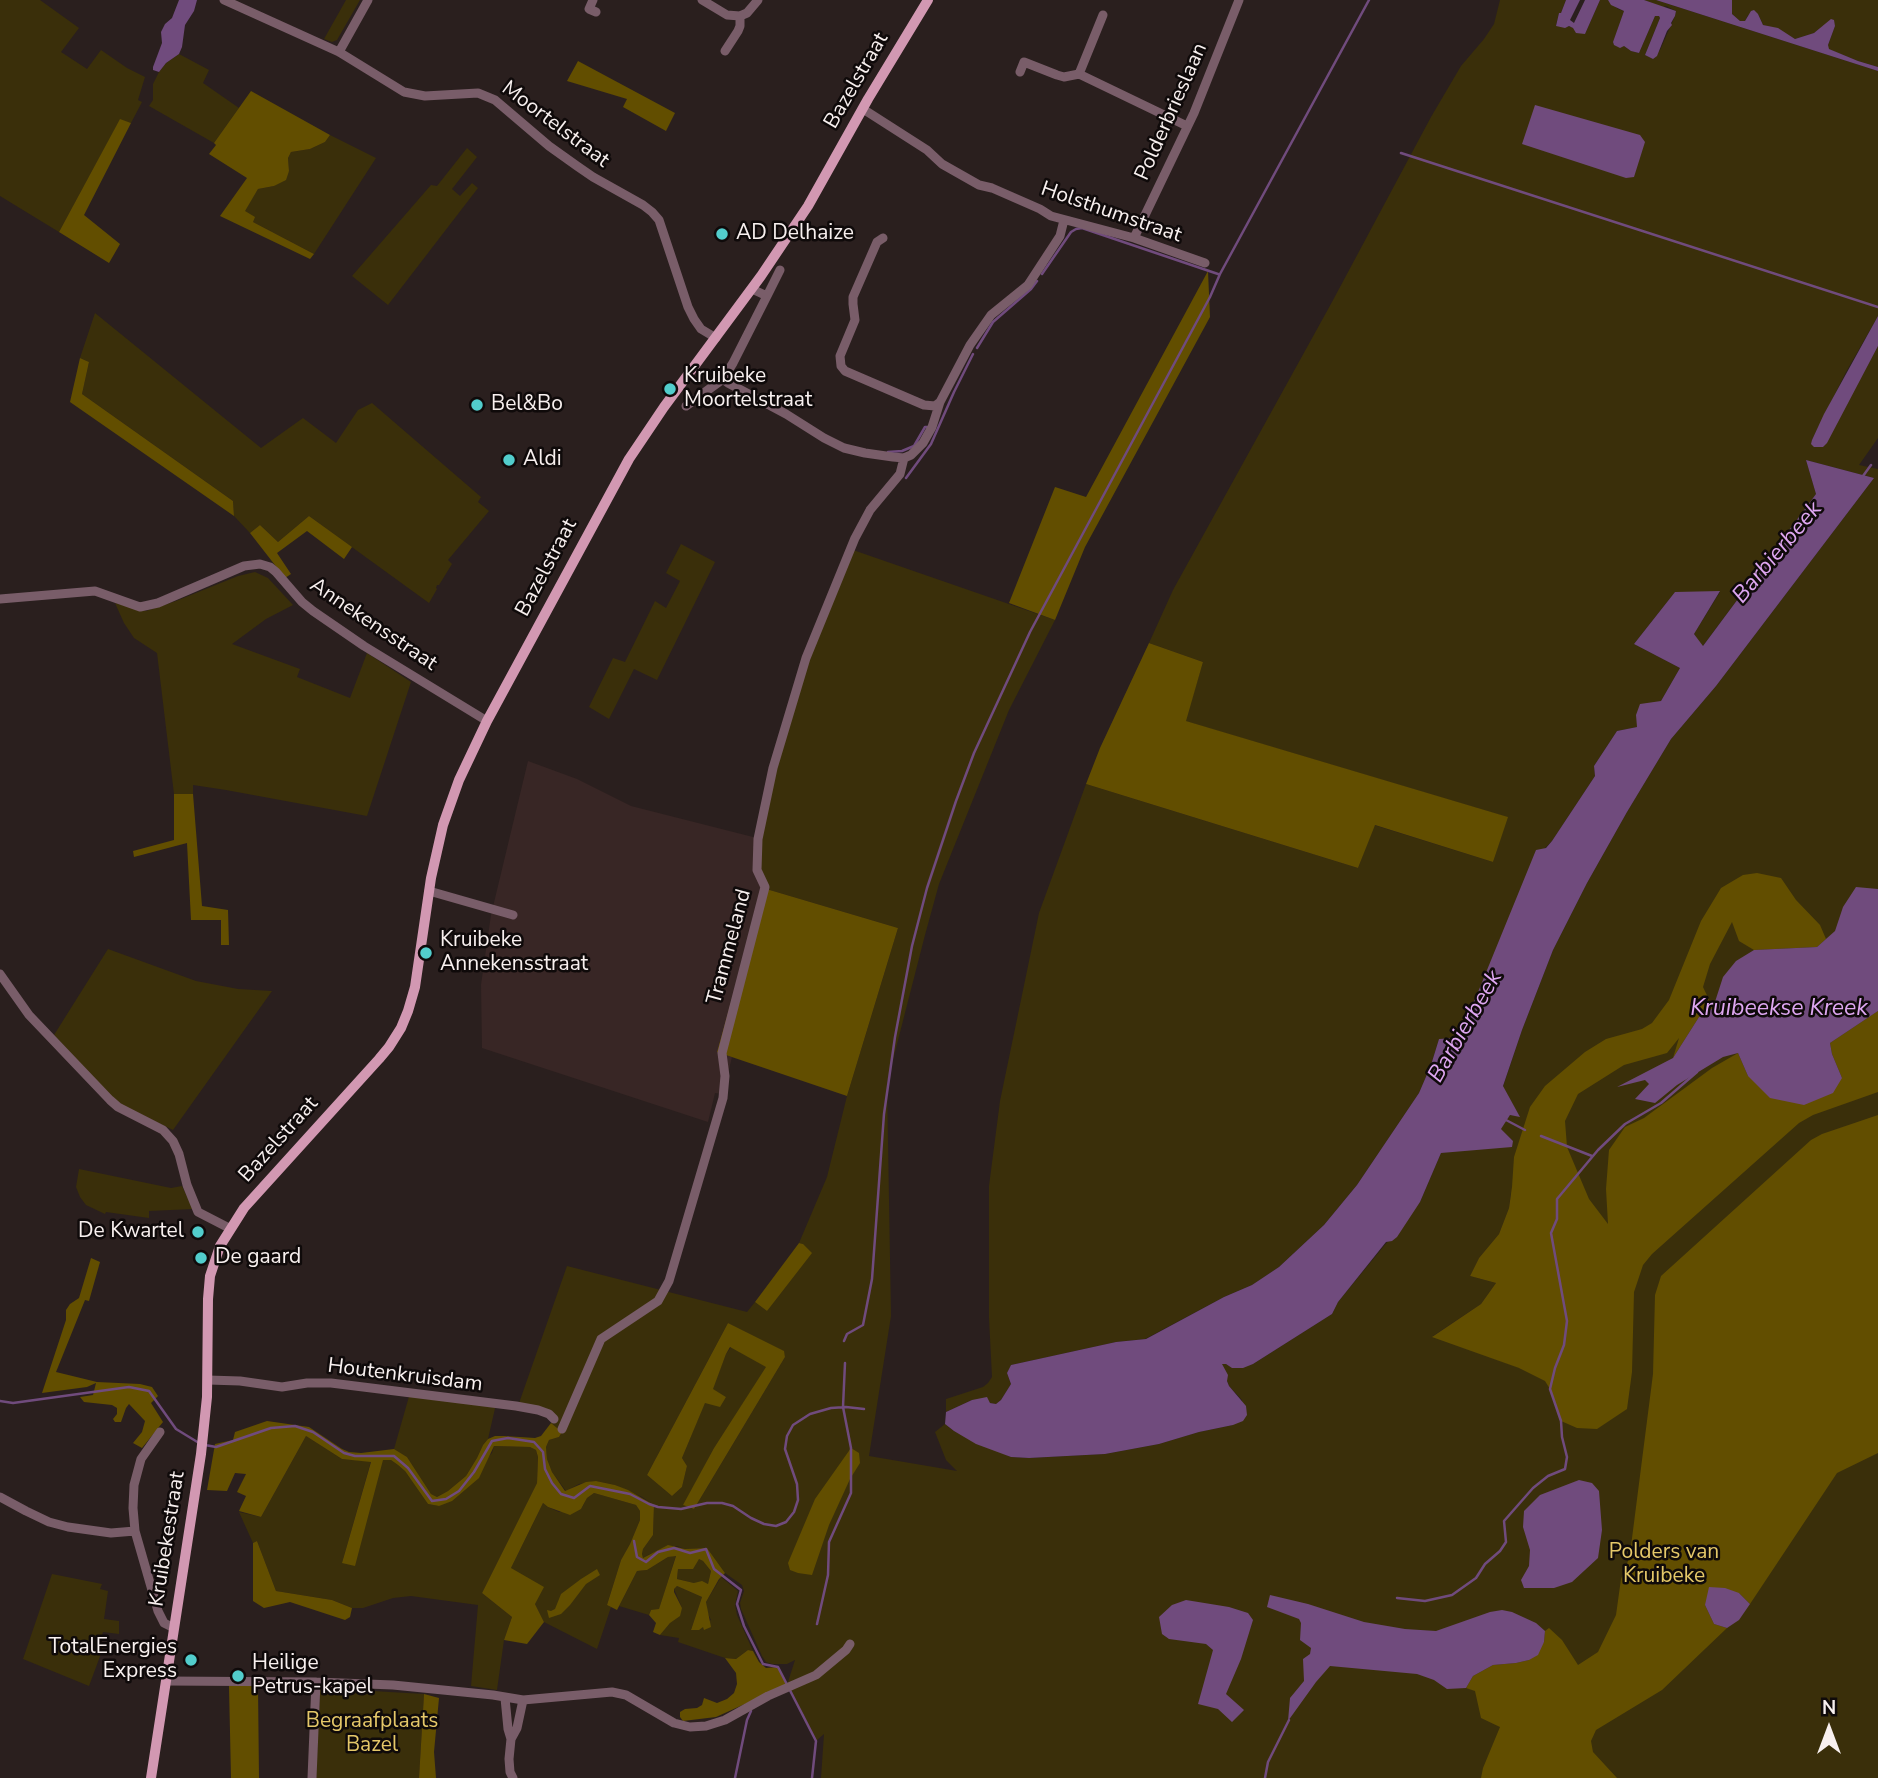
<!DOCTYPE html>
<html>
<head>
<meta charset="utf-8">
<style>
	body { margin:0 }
	#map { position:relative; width:1878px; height:1778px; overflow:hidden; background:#2a1f1e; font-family:"Nunito Sans",sans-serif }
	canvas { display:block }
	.north { position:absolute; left:1794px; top:1694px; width:70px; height:70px; -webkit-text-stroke:5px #0f0a0a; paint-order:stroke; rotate:0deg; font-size:19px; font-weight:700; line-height:28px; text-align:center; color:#f8f0ef }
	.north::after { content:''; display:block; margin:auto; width:24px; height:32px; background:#f8f0ef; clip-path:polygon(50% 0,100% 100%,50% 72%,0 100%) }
</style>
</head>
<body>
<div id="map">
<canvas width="1878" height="1778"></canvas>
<div class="north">N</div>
</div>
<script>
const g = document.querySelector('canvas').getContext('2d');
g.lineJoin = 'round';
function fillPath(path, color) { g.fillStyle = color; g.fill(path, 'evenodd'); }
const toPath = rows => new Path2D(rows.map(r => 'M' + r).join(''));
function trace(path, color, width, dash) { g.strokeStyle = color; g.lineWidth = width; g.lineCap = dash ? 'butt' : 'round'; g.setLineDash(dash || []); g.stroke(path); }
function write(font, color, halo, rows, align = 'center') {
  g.font = font + ' "Nunito Sans",sans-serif'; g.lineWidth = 5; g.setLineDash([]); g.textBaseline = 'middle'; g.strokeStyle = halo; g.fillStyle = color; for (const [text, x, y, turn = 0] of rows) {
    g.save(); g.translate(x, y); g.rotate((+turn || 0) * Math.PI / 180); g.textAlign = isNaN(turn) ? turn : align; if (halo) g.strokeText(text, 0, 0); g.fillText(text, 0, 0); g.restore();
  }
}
fillPath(toPath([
	[528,761,577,779,631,806,757,838,763,888,718,1052,732,1057,723,1094,715,1093,708,1122,482,1048,481,985,491,915]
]), '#382625');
fillPath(toPath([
	[0,0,40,0,79,28,61,52,87,69,101,50,127,68,145,77,138,100,142,102,131,123,120,120,59,232,0,196],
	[346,0,360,0,337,40,332,42,324,39],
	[1500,0,1566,0,1561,13,1559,13,1556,25,1572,27,1585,34,1600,0,1608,0,1618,9,1624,11,1613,43,1615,45,1624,46,1631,51,1639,53,1655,16,1659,16,1660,18,1645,55,1653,59,1660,50,1675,16,1676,11,1666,6,1663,7,1644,0,1656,0,1878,71,1878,316,1846,372,1812,440,1823,447,1878,346,1878,438,1859,465,1878,469,1878,1778,821,1778,824,1734,816,1741,787,1685,795,1660,787,1664,772,1664,766,1662,762,1656,741,1609,740,1603,744,1591,742,1585,725,1573,707,1548,685,1549,677,1546,650,1554,643,1558,642,1554,643,1549,653,1535,654,1505,642,1497,615,1485,596,1481,579,1484,566,1491,552,1472,547,1459,546,1447,549,1440,559,1437,562,1432,551,1423,554,1419,518,1406,567,1266,747,1312,755,1302,767,1311,803,1244,799,1243,827,1177,847,1096,898,928,763,888,754,871,797,675,853,550,1055,620,1009,710,939,884,925,935,887,1083,891,1316,869,1456,957,1471,946,1460,935,1432,945,1424,954,1431,1011,1457,1029,1458,1105,1454,1159,1444,1199,1432,1233,1425,1242,1400,1229,1386,1221,1364,1226,1364,1233,1368,1253,1364,1332,1314,1338,1302,1420,1202,1441,1153,1513,1141,1500,1129,1510,1115,1519,1116,1503,1087,1522,1030,1553,950,1587,883,1627,812,1671,739,1716,686,1874,478,1806,460,1816,494,1702,647,1694,634,1720,592,1675,592,1634,644,1680,668,1661,701,1637,727,1617,731,1594,766,1595,776,1552,841,1543,850,1476,997,1455,1038,1439,1039,1431,1065,1419,1093,1357,1185,1324,1225,1279,1267,1252,1285,1224,1297,1145,1339,1116,1342,1011,1365,1007,1373,1011,1384,1001,1400,996,1404,972,1400,946,1412,946,1399,983,1387,988,1383,992,1377,989,1318,989,1186,1000,1101,1039,913,1086,784,1358,868,1374,825,1493,862,1507,817,1185,721,1203,662,1149,643,1173,590,1332,302,1431,117,1461,66,1484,39,1494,24],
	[1511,1193,1520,1368,1433,1336,1481,1304,1496,1283,1470,1276,1479,1258,1499,1234,1509,1208],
	[728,1323,783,1351,785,1357,694,1509,684,1505,714,1448,767,1367,731,1347,726,1354,712,1389,726,1397,705,1402,682,1458,687,1466,682,1487,672,1496,647,1475],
	[1732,0,1878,0,1878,67,1858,61,1828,49,1828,45,1835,26,1832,19,1814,33,1795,39,1778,29,1763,25,1758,14,1748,15,1745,21,1740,21,1732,14],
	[179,54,209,70,203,83,239,108,214,143,149,106,153,100,153,84,159,72,166,63],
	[330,135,376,158,314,254,253,222,244,211,258,189,274,186,289,171,288,158,291,152,310,149,325,142],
	[467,148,477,157,452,189,460,196,472,183,478,188,388,305,352,276,431,185,437,186],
	[95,313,261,448,303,418,336,443,358,410,372,403,481,497,478,502,489,511,448,560,452,564,439,585,437,585,436,588,437,589,429,603,309,516,278,542,260,525,250,533,234,516,233,501,82,394,89,362,80,358],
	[681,544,715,562,657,680,634,669,609,719,589,707,613,658,625,662,655,601,666,608,680,581,666,573],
	[255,572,268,578,293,605,266,619,232,644,300,669,297,677,350,698,367,653,411,682,367,816,226,790,193,785,193,794,174,794,157,653,134,638,124,623,115,603,146,611,176,601,238,576],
	[108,949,196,981,238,989,272,991,173,1130,122,1105,112,1097,54,1035],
	[79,1169,171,1188,182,1186,193,1209,149,1211,149,1218,106,1212,105,1214,86,1205,80,1197,76,1187],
	[410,1393,496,1404,488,1439,483,1445,477,1458,466,1476,448,1491,437,1497,431,1494,407,1457,394,1449],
	[306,1436,342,1459,371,1461,342,1563,382,1460,391,1460,398,1465,405,1471,428,1504,439,1506,492,1453,494,1446,530,1447,536,1450,538,1457,537,1483,482,1593,512,1617,504,1640,497,1690,471,1686,478,1605,411,1596,393,1598,363,1608,352,1608,332,1600,276,1591,257,1541,253,1543,239,1512,261,1517],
	[594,1493,636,1505,640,1511,640,1520,630,1544,621,1560,607,1605,611,1607,597,1649,544,1622,535,1604,511,1568,543,1503,548,1507,559,1512,581,1509,587,1498],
	[676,1555,659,1610,651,1610,649,1615,619,1606,637,1571,647,1570,668,1557],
	[699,1559,703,1561,711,1571,708,1584,694,1583,677,1579,678,1569],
	[52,1574,102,1584,100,1589,108,1591,104,1619,119,1621,119,1634,103,1632,100,1641,105,1643,89,1686,23,1659],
	[721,1577,738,1591,735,1605,737,1615,753,1651,748,1650,736,1659,725,1658,678,1642,679,1638,660,1635,682,1608,674,1589,677,1586,702,1597,691,1630,711,1620,707,1612,706,1602],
	[320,1688,424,1694,419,1778,316,1778]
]), '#3a2f0a');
fillPath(toPath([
	[578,61,675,113,666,131,623,107,627,99,567,81],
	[251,91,330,135,325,142,310,149,291,152,288,158,289,171,286,180,274,186,258,189,245,211,255,217,253,222,314,254,310,259,220,216,247,178,209,154,216,145,214,143],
	[120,119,131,123,84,215,120,244,109,263,59,232],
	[1208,271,1210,317,1085,547,1055,620,1009,603,1055,487,1086,497],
	[80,358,89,362,82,394,233,501,234,516,70,402],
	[309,516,352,547,344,559,307,531,277,553,291,574,285,578,250,533,260,525,278,542],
	[1149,643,1203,662,1186,721,1508,817,1493,862,1375,825,1358,868,1086,784,1100,748],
	[174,794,193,794,202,906,228,910,229,945,221,945,221,920,191,920,187,843,134,857,133,851,174,840],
	[1757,873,1781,878,1796,900,1820,925,1826,939,1817,947,1754,950,1739,941,1732,922,1710,964,1703,987,1713,1008,1699,1017,1673,1058,1679,1038,1667,1053,1624,1065,1578,1094,1565,1121,1567,1147,1589,1199,1608,1224,1606,1189,1609,1150,1625,1127,1644,1118,1712,1068,1738,1053,1748,1076,1842,1078,1832,1054,1830,1043,1878,1011,1878,1092,1813,1115,1799,1123,1652,1254,1643,1265,1634,1292,1632,1372,1627,1409,1597,1429,1577,1428,1561,1421,1550,1389,1545,1381,1519,1368,1432,1337,1481,1304,1496,1283,1470,1276,1479,1258,1499,1234,1509,1208,1512,1187,1514,1157,1530,1107,1545,1086,1585,1052,1606,1039,1642,1029,1652,1023,1669,1000,1701,921,1721,888,1743,875],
	[763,888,898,928,847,1096,717,1052],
	[1878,1115,1878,1453,1837,1473,1750,1604,1739,1593,1705,1605,1714,1624,1727,1628,1662,1690,1596,1730,1591,1741,1593,1752,1617,1778,1481,1778,1483,1768,1500,1727,1481,1718,1475,1691,1466,1688,1473,1676,1493,1665,1516,1663,1529,1660,1544,1642,1545,1631,1549,1628,1562,1640,1578,1665,1598,1652,1616,1615,1621,1579,1628,1561,1631,1546,1653,1374,1655,1295,1661,1276,1811,1140,1822,1134],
	[799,1243,803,1244,812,1253,767,1311,755,1302],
	[91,1258,100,1262,89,1301,85,1300,56,1372,97,1382,140,1384,152,1387,158,1396,151,1403,163,1422,142,1448,133,1443,142,1432,145,1421,129,1404,126,1408,121,1422,115,1422,113,1419,117,1414,117,1408,112,1405,84,1402,80,1397,93,1395,96,1383,87,1387,42,1393,66,1320,66,1310,70,1304,79,1298],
	[728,1323,784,1351,785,1357,694,1509,683,1505,714,1448,766,1367,730,1347,726,1354,713,1389,726,1397,720,1407,705,1403,682,1458,687,1466,682,1487,672,1496,647,1475],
	[267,1421,309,1427,342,1449,349,1452,361,1453,394,1449,407,1457,431,1494,437,1497,448,1491,466,1476,477,1458,483,1445,488,1439,495,1436,504,1436,535,1438,541,1436,551,1423,562,1432,559,1437,549,1440,546,1447,547,1459,552,1472,565,1491,586,1482,596,1481,615,1485,628,1490,654,1505,653,1535,643,1549,642,1554,643,1558,668,1545,685,1549,707,1548,725,1573,719,1579,706,1602,711,1627,704,1630,703,1627,699,1630,691,1630,702,1597,677,1586,674,1589,674,1592,682,1608,680,1616,670,1623,660,1635,653,1632,656,1623,649,1615,651,1610,659,1609,676,1556,668,1557,647,1570,637,1571,617,1610,607,1605,621,1560,630,1544,640,1520,640,1511,636,1505,594,1493,587,1498,581,1509,570,1515,548,1507,543,1503,511,1568,544,1587,535,1604,544,1622,527,1644,504,1640,512,1617,482,1593,537,1483,538,1457,536,1450,530,1447,494,1446,479,1478,452,1501,439,1506,428,1504,405,1471,398,1465,391,1460,383,1460,355,1566,342,1563,371,1462,342,1459,306,1436,261,1517,239,1511,246,1496,237,1492,246,1474,235,1473,227,1491,207,1490,215,1444,233,1440,235,1432],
	[699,1559,703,1561,711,1571,708,1584,702,1581,694,1583,677,1579,678,1569,693,1569],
	[851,1448,859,1453,860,1463,850,1479,829,1525,812,1575,798,1573,790,1570,788,1563,815,1499],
	[257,1541,276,1591,332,1600,352,1608,350,1617,345,1620,290,1602,264,1608,253,1601,253,1543],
	[597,1569,600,1575,586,1584,570,1605,561,1614,549,1618,547,1610,551,1611,555,1609,561,1594,581,1579],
	[748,1650,753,1651,759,1662,766,1668,778,1667,787,1685,716,1717,683,1721,680,1717,680,1712,685,1709,697,1708,702,1705,704,1698,717,1703,727,1699,734,1693,737,1684,736,1673,725,1658,736,1659],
	[229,1686,258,1686,259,1778,231,1778],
	[424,1694,439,1698,434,1752,436,1778,419,1778]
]), '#624e00');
fillPath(toPath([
	[179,0,197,0,194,11,185,25,182,47,179,54,166,63,159,72,153,70,153,67,162,43,161,32,165,24,172,18],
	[1566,0,1580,0,1570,20,1574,23,1585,0,1600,0,1585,34,1576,33,1573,28,1569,26,1565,28,1556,26,1559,13,1561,13],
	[1608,0,1644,0,1676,11,1675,16,1671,23,1672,25,1667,31,1657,56,1653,59,1645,55,1660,18,1659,16,1655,16,1639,53,1631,51,1624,46,1620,48,1614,45,1613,42,1624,11,1611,5],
	[1656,0,1732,0,1732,14,1740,21,1745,21,1751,11,1754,10,1758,14,1763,25,1778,28,1795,39,1814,33,1831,19,1834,20,1835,26,1828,45,1829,49,1858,61,1878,67,1878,71],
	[1535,105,1640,135,1645,142,1634,177,1626,178,1522,144],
	[1878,316,1878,346,1827,443,1823,447,1814,447,1811,444,1812,440,1824,414],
	[1806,460,1874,478,1716,686,1671,739,1627,812,1587,883,1553,950,1522,1030,1503,1086,1520,1117,1510,1115,1501,1129,1513,1141,1512,1147,1441,1153,1420,1202,1397,1237,1392,1241,1386,1242,1338,1302,1332,1314,1253,1364,1243,1368,1232,1368,1226,1364,1222,1364,1228,1375,1227,1381,1229,1386,1246,1406,1247,1415,1243,1421,1233,1425,1199,1432,1159,1444,1105,1454,1029,1458,1011,1457,976,1444,954,1431,945,1424,946,1412,972,1400,987,1397,990,1403,996,1404,1001,1400,1011,1384,1007,1373,1011,1365,1116,1342,1146,1339,1224,1297,1252,1285,1279,1267,1324,1225,1357,1185,1419,1093,1431,1065,1439,1039,1455,1038,1476,997,1536,850,1546,848,1552,841,1595,776,1594,766,1617,731,1637,727,1636,715,1640,704,1661,701,1680,668,1634,644,1675,592,1720,591,1694,634,1703,646,1816,494],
	[1856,887,1878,889,1878,1011,1830,1043,1832,1054,1842,1078,1833,1093,1804,1105,1770,1098,1748,1076,1738,1053,1723,1057,1677,1085,1655,1103,1635,1099,1649,1084,1645,1080,1617,1087,1673,1058,1699,1017,1713,1008,1723,977,1736,961,1754,950,1817,947,1835,931,1843,907],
	[1579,1480,1592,1483,1599,1491,1602,1530,1598,1558,1572,1582,1554,1588,1524,1588,1521,1580,1529,1566,1530,1550,1523,1527,1524,1511,1540,1495],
	[1709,1587,1725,1588,1739,1593,1750,1604,1739,1620,1727,1628,1714,1624,1705,1605],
	[1270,1595,1308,1604,1364,1622,1405,1629,1436,1631,1490,1612,1502,1610,1512,1612,1536,1623,1545,1631,1544,1642,1538,1655,1529,1660,1516,1663,1493,1665,1473,1676,1466,1688,1447,1689,1434,1680,1417,1674,1330,1666,1316,1682,1288,1721,1290,1698,1304,1681,1303,1659,1310,1654,1311,1648,1300,1640,1301,1623,1299,1619,1267,1607],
	[1186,1600,1229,1607,1248,1613,1253,1620,1241,1659,1226,1694,1244,1710,1232,1722,1218,1709,1198,1704,1213,1650,1206,1644,1169,1639,1162,1634,1159,1617,1172,1605]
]), '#704b7d');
trace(toPath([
	[1401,153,1878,307],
	[1042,274,1071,232,1076,229,1082,228,1218,274],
	[977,348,993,322,1031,289,1037,281],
	[888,452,902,451,914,446,925,427,927,427],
	[1863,476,1871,465],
	[906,478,931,444,954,392,973,354],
	[1506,1120,1525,1130],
	[1541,1136,1592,1156],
	[844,1341,847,1334,863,1325,872,1279,884,1114,895,1037,912,946,927,888,956,801,974,753,1030,632,1210,297,1220,274,1369,0],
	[0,1401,13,1403,129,1387,149,1391,176,1429,199,1443],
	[205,1445,216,1447,271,1428,295,1426,313,1432,344,1453,355,1456,394,1456,408,1468,432,1501,446,1499,459,1491,474,1472,492,1441,508,1438,534,1442,543,1452,545,1469,552,1483,561,1494,574,1498,590,1486,630,1494,649,1504,658,1507,681,1509,707,1503,722,1503,733,1506,751,1518,764,1524,776,1526,786,1522,794,1512,798,1500,797,1484,785,1449,787,1436,793,1425,810,1414,831,1408,846,1407,864,1409],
	[634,1541,637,1557,646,1562,658,1552,674,1548,690,1553,706,1549,714,1569,741,1590,737,1604,744,1626,763,1664,778,1667,816,1741,812,1778],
	[1397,1598,1425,1601,1452,1595,1476,1578,1485,1564,1500,1551,1506,1542,1504,1521,1533,1488,1548,1476,1565,1469,1567,1457,1562,1437,1561,1421,1550,1389,1555,1368,1564,1345,1567,1321,1551,1233,1557,1219,1557,1199,1598,1150,1625,1124,1661,1103,1697,1072],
	[817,1624,828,1575,829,1542,851,1493,851,1448,843,1407,845,1363],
	[735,1778,747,1720,751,1711],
	[1265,1778,1268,1762,1289,1720]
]), '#704b7d', 2.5);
trace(toPath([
	[224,0,339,52,404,92,425,96,478,93,495,100,549,146,577,166,593,177,643,205,652,212,659,220,688,307,694,319,701,329,716,338],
	[593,0,589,9,596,12],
	[702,0,727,15,740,16],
	[740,16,747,13,758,0],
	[725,51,738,31,740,26,740,16],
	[339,52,368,0],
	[1020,72,1024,62,1057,75,1064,77,1079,74,1187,126],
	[1079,74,1103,15],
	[863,109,927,150,942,164,979,185,992,188,1040,209,1051,216,1134,238,1205,263],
	[883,238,877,242,853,297,853,304,855,320,840,356,841,366,845,371,924,405,935,406,940,402],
	[1134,238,1194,113,1239,0],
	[767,296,780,270],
	[723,379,728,383,786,414,824,438,844,448,865,453,893,457,904,458,911,455,923,443,932,427,940,402,970,345,991,315,1028,285,1060,236,1064,220],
	[686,406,723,379,733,363,767,296,752,289],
	[0,599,95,591,140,607,158,603,244,566,260,564,270,567,276,572,302,602,313,611,364,646,487,721],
	[429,891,513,915],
	[0,974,29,1015,110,1100,118,1107,163,1130,173,1141,179,1154,187,1185,198,1212,229,1228],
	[208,1380,240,1381,282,1387,307,1383,331,1383,516,1406,538,1410,549,1414,554,1419],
	[562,1429,601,1339,658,1301,669,1281,723,1098,725,1076,722,1053,765,887,757,870,758,839,773,768,806,658,855,538,870,510,900,474,904,458],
	[160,1432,141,1459,134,1485,133,1508,135,1531,158,1611,164,1623,174,1628],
	[0,1497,26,1511,49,1522,68,1527,111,1533,135,1531],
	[166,1681,316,1682,393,1685,493,1695,523,1700,612,1692,626,1695,674,1723,690,1727,706,1726,725,1720,768,1696,816,1675,846,1650,850,1644],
	[505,1698,508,1729,511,1739,517,1728,523,1700],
	[511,1739,509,1759,510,1772,513,1778],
	[312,1778,316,1682]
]), '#795d69', 9);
trace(toPath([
	[151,1778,201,1454,207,1397,208,1299,210,1276,220,1246,244,1208,379,1059,389,1047,401,1028,408,1011,415,987,431,878,443,825,459,780,487,721,629,459,664,407,761,276,808,206,868,99,928,0]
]), '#d298b2', 10);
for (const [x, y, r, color] of [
	[722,234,7,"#52cdcc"],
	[670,389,7,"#52cdcc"],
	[477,405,7,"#52cdcc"],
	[509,460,7,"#52cdcc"],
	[426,953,7,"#52cdcc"],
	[198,1232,7,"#52cdcc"],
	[201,1258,7,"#52cdcc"],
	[191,1660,7,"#52cdcc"],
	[238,1676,7,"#52cdcc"]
]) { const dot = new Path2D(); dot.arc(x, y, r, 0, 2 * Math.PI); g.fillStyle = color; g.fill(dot); trace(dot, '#0f0a0a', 2.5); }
write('21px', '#f8f0ef', '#0f0a0a', [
	["Bazelstraat",857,81,-60],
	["Polderbrieslaan",1172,112,-66],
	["Moortelstraat",555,125,37],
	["Holsthumstraat",1111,213,19],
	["Bazelstraat",547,568,-62],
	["Annekensstraat",373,625,34],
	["Trammeland",730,947,-75],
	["Bazelstraat",279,1140,-48],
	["Houtenkruisdam",405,1376,7],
	["Kruibekestraat",168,1539,-81]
]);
write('21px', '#f8f0ef', '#0f0a0a', [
	["AD Delhaize",736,234],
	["Kruibeke",684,377],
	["Moortelstraat",684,401],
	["Bel&Bo",491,405],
	["Aldi",523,460],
	["Kruibeke",440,941],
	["Annekensstraat",440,965],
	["De Kwartel",184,1232,"right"],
	["De gaard",215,1258],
	["TotalEnergies",177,1648,"right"],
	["Express",177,1672,"right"],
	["Heilige",252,1664],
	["Petrus-kapel",252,1688]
], 'left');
write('21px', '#e5c869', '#0f0a0a', [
	["Polders van",1664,1553],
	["Kruibeke",1664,1577],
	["Begraafplaats",372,1722],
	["Bazel",372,1746]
]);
write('italic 23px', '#dea6f1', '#0f0a0a', [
	["Barbierbeek",1778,553,-50],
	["Kruibeekse Kreek",1779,1009],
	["Barbierbeek",1466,1027,-60]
]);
</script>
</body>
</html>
